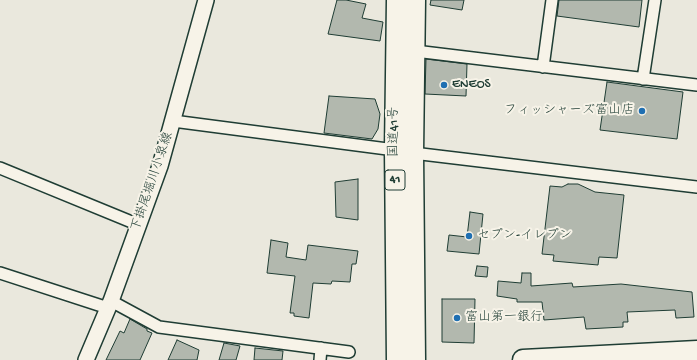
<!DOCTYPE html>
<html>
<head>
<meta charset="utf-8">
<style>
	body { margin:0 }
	canvas { display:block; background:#eae8dd }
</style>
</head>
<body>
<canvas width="697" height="360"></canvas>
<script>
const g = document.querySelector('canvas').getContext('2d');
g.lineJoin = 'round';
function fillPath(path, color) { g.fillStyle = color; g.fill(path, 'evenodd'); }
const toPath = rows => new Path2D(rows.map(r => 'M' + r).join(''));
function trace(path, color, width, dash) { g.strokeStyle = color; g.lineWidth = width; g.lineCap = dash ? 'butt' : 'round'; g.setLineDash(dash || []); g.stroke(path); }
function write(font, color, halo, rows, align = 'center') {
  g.font = font + ' "Gochi Hand","Klee One",sans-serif'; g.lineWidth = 4; g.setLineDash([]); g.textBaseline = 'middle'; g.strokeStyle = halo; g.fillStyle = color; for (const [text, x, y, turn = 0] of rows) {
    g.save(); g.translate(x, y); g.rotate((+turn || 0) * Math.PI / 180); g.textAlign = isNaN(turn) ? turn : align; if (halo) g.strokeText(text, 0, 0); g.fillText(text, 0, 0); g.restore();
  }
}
const building = toPath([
	[337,0,346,0,366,4,362,18,383,22,380,41,328,34,337,0],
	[431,0,464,0,462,10,430,5,431,0],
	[559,0,642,0,639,27,557,16,559,0],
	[426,59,467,64,466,96,425,94,426,59],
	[607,82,683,92,677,139,600,130,607,82],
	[329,96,375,99,380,114,378,129,372,139,324,133,329,96],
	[358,179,358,220,336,217,335,182,358,179],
	[568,184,578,184,595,192,624,195,617,258,599,257,598,265,553,261,554,255,542,254,550,186,562,187,568,184],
	[470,212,483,214,479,254,447,251,449,235,467,237,470,212],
	[271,240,288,243,286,257,306,260,308,245,358,251,356,264,352,264,350,282,332,281,331,284,313,283,309,318,294,316,294,313,290,313,295,276,267,273,271,240],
	[477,266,488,267,487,277,475,276,477,266],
	[522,273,531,273,531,286,572,283,573,287,621,284,692,292,694,317,676,318,675,310,627,312,628,322,623,322,623,327,586,329,584,317,544,320,542,302,517,302,517,299,497,296,498,281,521,283,522,273],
	[442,299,475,299,474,343,442,342,442,299],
	[130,319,147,329,147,331,152,333,140,360,106,360,120,331,124,333,130,319],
	[177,340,199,350,197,360,168,360,177,340],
	[224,343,240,346,236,360,219,360,224,343],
	[255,348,283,351,282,360,254,360,255,348]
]);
fillPath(building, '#b2b8ae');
trace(building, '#1f3d34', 1);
const street = toPath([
	[415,51,697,85],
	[543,67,552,0],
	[643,79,655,0],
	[173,121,395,150],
	[413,153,697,187],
	[0,168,139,225],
	[0,273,108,308],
	[111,301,159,327,349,352],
	[320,360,321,348]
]);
const secondary = toPath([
	[86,360,111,301,160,166,206,0]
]);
const highway = toPath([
	[397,0,395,150,397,360],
	[415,360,413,153,415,0],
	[523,360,697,351]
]);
trace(street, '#1f3d34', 14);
trace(secondary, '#1f3d34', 18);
trace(highway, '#1f3d34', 23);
trace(street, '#f7f3e8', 11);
trace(secondary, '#f7f3e8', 15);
trace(highway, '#f7f3e8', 20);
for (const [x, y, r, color] of [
	[444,85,4,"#1f6fb2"],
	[642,111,4,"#1f6fb2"],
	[469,236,4,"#1f6fb2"],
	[457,318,4,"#1f6fb2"]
]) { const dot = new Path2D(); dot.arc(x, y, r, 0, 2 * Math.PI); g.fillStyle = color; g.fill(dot); trace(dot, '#f7f3e8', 1.5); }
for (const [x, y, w] of [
	[395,180,20]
]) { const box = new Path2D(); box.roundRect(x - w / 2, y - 10, w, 20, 3); g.fillStyle = '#f7f3e8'; g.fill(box); trace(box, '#1f3d34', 1); }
write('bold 12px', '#1f3d34', null, [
	["41",395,180]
]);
write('13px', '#1f3d34', '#f7f3e8', [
	["ENEOS",452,85],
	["フィッシャーズ富山店",634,111,"right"],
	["セブン-イレブン",477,236],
	["富山第一銀行",465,318]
], 'left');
write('13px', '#1f3d34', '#f7f3e8', [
	["国道41号",395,132,-90],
	["下掛尾堀川小泉線",153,182,-71]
]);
</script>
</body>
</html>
